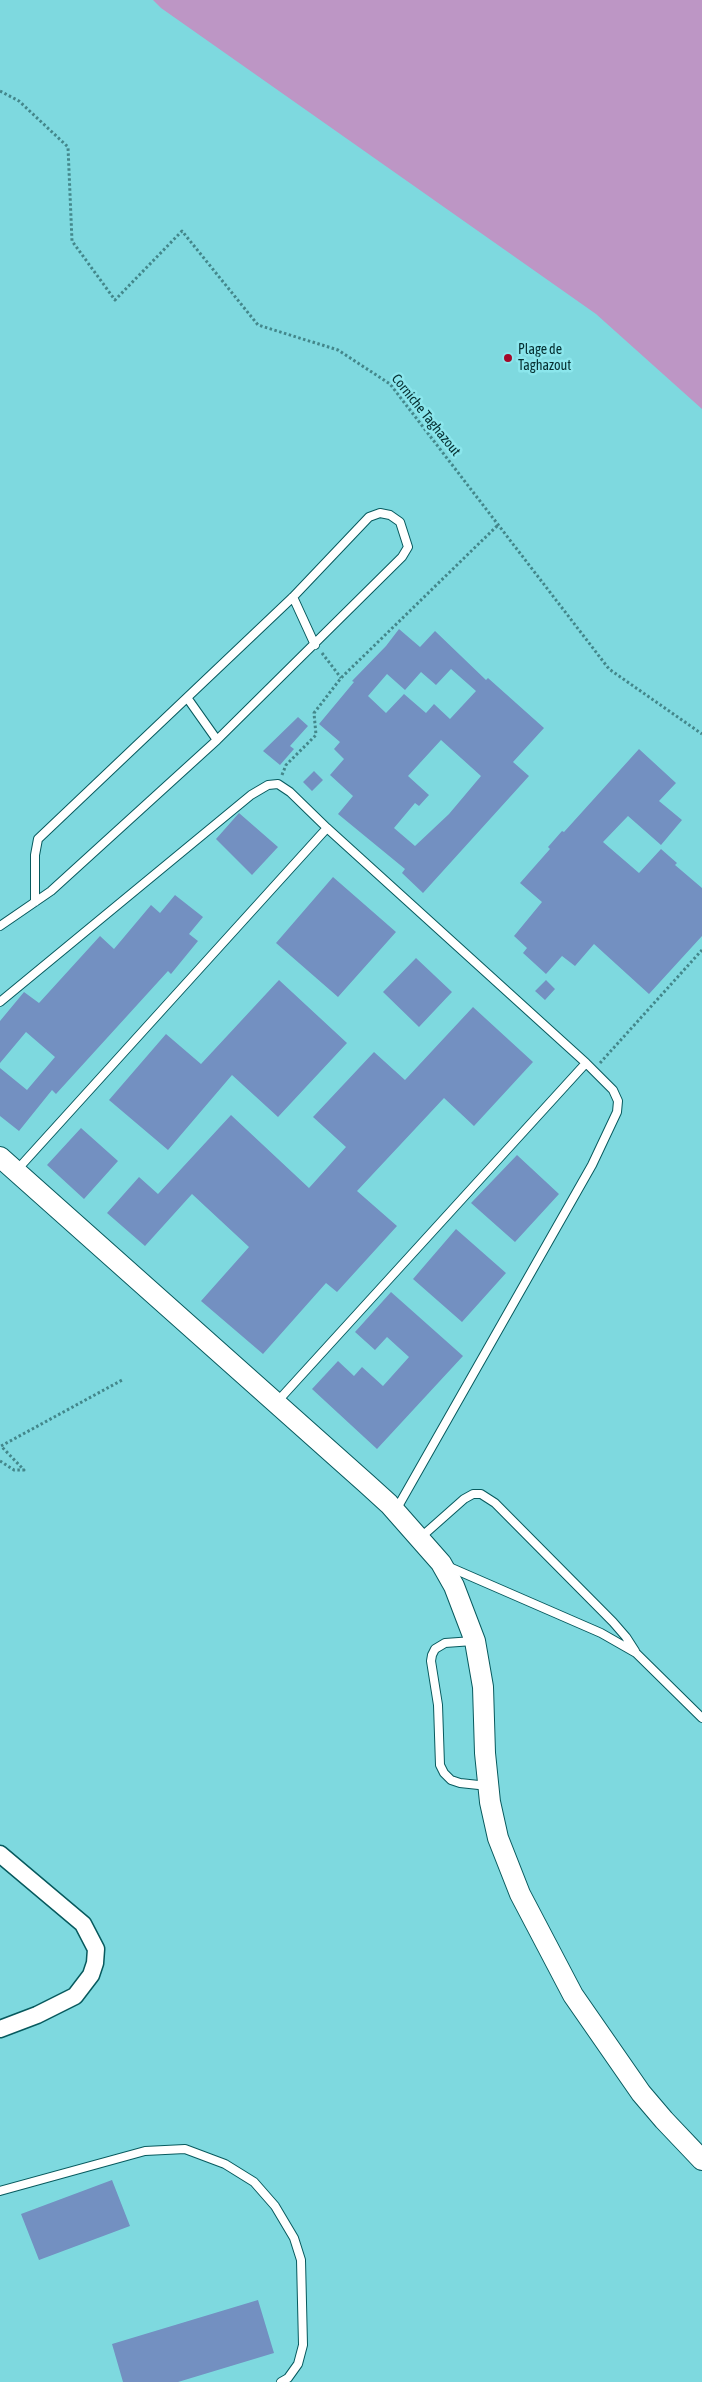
<!DOCTYPE html>
<html>
<head>
<meta charset="utf-8">
<style>
	body { margin:0 }
	canvas { display:block; background:#7ed9df }
</style>
</head>
<body>
<canvas width="702" height="2382"></canvas>
<script>
const g = document.querySelector('canvas').getContext('2d');
g.lineJoin = 'round';
function fillPath(path, color) { g.fillStyle = color; g.fill(path, 'evenodd'); }
const toPath = rows => new Path2D(rows.map(r => 'M' + r).join(''));
function trace(path, color, width, dash) { g.strokeStyle = color; g.lineWidth = width; g.lineCap = dash ? 'butt' : 'round'; g.setLineDash(dash || []); g.stroke(path); }
function write(font, color, halo, rows, align = 'center') {
  g.font = font + ' "Asap Condensed",sans-serif'; g.lineWidth = 5; g.setLineDash([]); g.textBaseline = 'middle'; g.strokeStyle = halo; g.fillStyle = color; for (const [text, x, y, turn = 0] of rows) {
    g.save(); g.translate(x, y); g.rotate((+turn || 0) * Math.PI / 180); g.textAlign = isNaN(turn) ? turn : align; if (halo) g.strokeText(text, 0, 0); g.fillText(text, 0, 0); g.restore();
  }
}
fillPath(toPath([
	[153,0,702,0,702,409,596,314,161,8]
]), '#bd96c5');
fillPath(toPath([
	[399,629,420,647,435,631,486,680,488,678,544,728,513,762,529,776,423,893,402,873,405,869,338,814,353,796,330,775,344,759,334,749,340,742,319,724,354,682,352,681,386,646],
	[451,669,476,691,450,719,434,704,426,713,404,694,386,713,368,696,387,674,405,690,421,672,436,685],
	[441,740,481,776,449,814,415,846,394,828,415,803,419,806,429,795,408,776],
	[298,717,308,726,290,746,294,749,280,765,263,751],
	[639,749,676,783,659,801,682,820,661,845,628,816,603,842,639,873,661,849,677,863,675,865,702,888,702,936,649,994,594,944,575,966,562,956,546,974,523,953,527,948,514,936,542,902,520,883,550,849,548,847,562,831,564,832],
	[314,771,323,780,312,791,303,782],
	[239,813,278,847,252,875,216,839],
	[333,877,396,932,338,997,276,943],
	[175,895,203,917,189,934,198,941,171,974,168,971,56,1094,52,1090,19,1131,0,1116,0,1068,27,1090,55,1057,26,1032,0,1063,0,1021,24,992,39,1003,100,936,114,949,151,905,160,913],
	[416,958,452,992,419,1027,383,992],
	[279,980,347,1043,278,1117,232,1075,168,1150,109,1100,166,1034,201,1064],
	[546,980,555,989,545,1000,535,991],
	[473,1007,533,1062,474,1126,444,1098,357,1191,397,1226,337,1292,326,1283,263,1354,201,1301,249,1247,192,1194,145,1246,107,1213,139,1177,158,1194,231,1115,309,1188,346,1147,313,1117,374,1052,405,1080],
	[81,1128,118,1161,84,1199,47,1165],
	[517,1155,559,1194,515,1242,471,1203],
	[456,1229,506,1273,462,1322,413,1279],
	[391,1292,463,1356,377,1449,312,1389,338,1361,354,1376,362,1367,383,1386,409,1357,387,1337,375,1350,355,1332],
	[112,2180,130,2226,39,2260,21,2214],
	[258,2300,274,2353,178,2382,123,2382,112,2344]
]), '#7390c1');
const service = toPath([
	[293,597,315,645],
	[188,699,217,740],
	[0,926,35,902,51,891,217,740,402,557,408,547,400,522,390,515,380,513,369,517,293,597,38,839,35,855,35,902],
	[0,1002,251,795,268,785,278,784,290,792,327,828,586,1063,613,1090,618,1101,617,1112,592,1165,396,1510],
	[16,1171,327,828],
	[276,1403,586,1063],
	[420,1538,464,1499,473,1494,481,1494,495,1503,613,1622,626,1637,635,1651],
	[447,1566,601,1633,636,1653,702,1718],
	[473,1641,445,1643,435,1649,432,1655,431,1661,438,1705,440,1765,444,1773,451,1780,460,1783,488,1786],
	[0,2191,145,2151,185,2149,225,2164,254,2182,275,2206,294,2238,301,2260,303,2345,298,2364,288,2378,281,2382]
]);
const minor = toPath([
	[0,1854,83,1924,96,1949,95,1963,91,1975,75,1996,37,2015,0,2029]
]);
const tertiary = toPath([
	[0,1157,367,1484,389,1504,441,1563,454,1586,475,1641,483,1687,485,1753,490,1802,498,1838,520,1894,573,1995,641,2093,664,2120,702,2160]
]);
trace(service, '#075a5e', 10);
trace(minor, '#075a5e', 19);
trace(tertiary, '#075a5e', 22);
trace(toPath([
	[0,91,19,101,68,147,72,241,115,300,182,231,258,325,338,350,390,384,609,669,702,734],
	[322,653,341,678],
	[282,775,286,765,316,735,314,713,341,678,498,525],
	[600,1063,702,950],
	[0,1461,14,1470,24,1470,1,1446,124,1379]
]), '#43878b', 3, [2.5, 2.5]);
trace(service, '#fff', 8);
trace(minor, '#fff', 16);
trace(tertiary, '#fff', 20);
for (const [x, y, r, color] of [
	[508,358,5,"#a40828"]
]) { const dot = new Path2D(); dot.arc(x, y, r, 0, 2 * Math.PI); g.fillStyle = color; g.fill(dot); trace(dot, '#8be6ec', 2); }
write('14px', '#052f31', '#8be6ec', [
	["Plage de",518,350],
	["Taghazout",518,366]
], 'left');
write('14px', '#052f31', '#8be6ec', [
	["Corniche Taghazout",426,415,51]
]);
</script>
</body>
</html>
